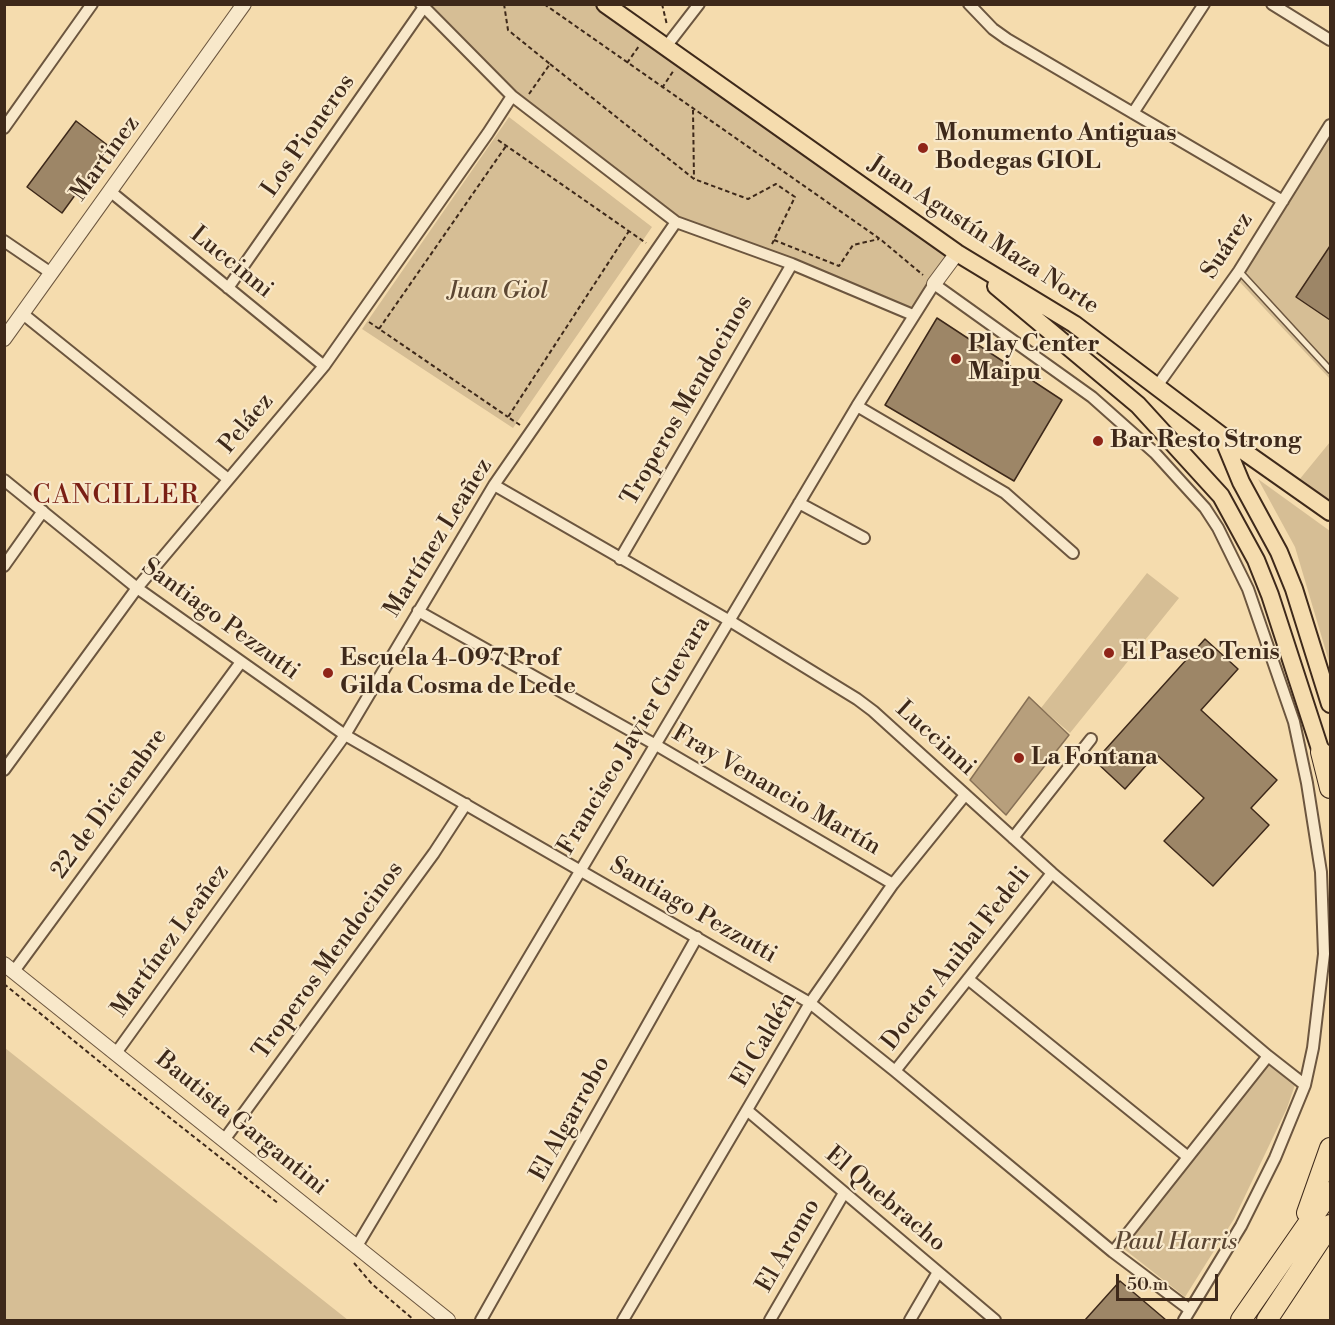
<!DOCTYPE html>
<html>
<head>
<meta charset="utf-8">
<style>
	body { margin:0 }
	#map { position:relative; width:1335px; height:1325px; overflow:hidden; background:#f5dcae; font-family:"Libre Bodoni",serif }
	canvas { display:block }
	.frame { position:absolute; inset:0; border:6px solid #3e291a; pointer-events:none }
	.scale { position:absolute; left:1116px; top:1274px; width:102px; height:27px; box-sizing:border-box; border:3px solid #3e291a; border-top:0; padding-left:8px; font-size:18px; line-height:21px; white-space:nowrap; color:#3e291a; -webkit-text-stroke:4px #f8e8ca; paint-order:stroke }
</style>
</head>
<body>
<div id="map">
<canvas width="1335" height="1325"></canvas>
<div class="frame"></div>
<div class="scale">50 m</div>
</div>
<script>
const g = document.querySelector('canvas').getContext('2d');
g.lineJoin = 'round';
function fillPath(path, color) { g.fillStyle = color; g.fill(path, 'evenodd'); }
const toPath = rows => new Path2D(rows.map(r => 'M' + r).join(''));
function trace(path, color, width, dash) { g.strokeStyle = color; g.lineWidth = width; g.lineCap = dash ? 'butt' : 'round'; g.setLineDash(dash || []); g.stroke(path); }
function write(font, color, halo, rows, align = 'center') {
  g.font = font + ' "Libre Bodoni",serif'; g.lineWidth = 4.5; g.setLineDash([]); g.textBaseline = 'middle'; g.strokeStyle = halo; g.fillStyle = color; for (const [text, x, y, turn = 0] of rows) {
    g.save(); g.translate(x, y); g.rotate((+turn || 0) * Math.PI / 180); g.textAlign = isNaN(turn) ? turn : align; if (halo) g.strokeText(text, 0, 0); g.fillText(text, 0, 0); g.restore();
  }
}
fillPath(toPath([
	[421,5,605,5,957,253,913,315,676,222,512,96],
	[509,117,652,227,513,428,362,329],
	[1330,139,1330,379,1238,280],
	[1330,442,1330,502,1299,480],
	[1258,479,1330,531,1330,665,1295,547],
	[1147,573,1179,598,1070,733,1041,708],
	[5,1048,348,1320,5,1320],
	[1269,1061,1296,1082,1287,1108,1234,1219,1185,1297,1124,1249]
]), '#d6be95');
const water = toPath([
	[1029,697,1069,735,1006,815,970,780,1029,697]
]);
fillPath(water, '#b79f7c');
trace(water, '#877055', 1.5);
const building = toPath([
	[76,121,110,147,62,213,27,187,76,121],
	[1330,246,1330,320,1296,297,1330,246],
	[937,318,1062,400,1014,481,885,405,937,318],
	[1205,639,1238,669,1201,710,1277,780,1251,808,1269,825,1213,886,1164,841,1204,798,1156,754,1125,789,1095,761,1205,639],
	[1120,1281,1166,1320,1085,1320,1120,1281]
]);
fillPath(building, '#9d8667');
trace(building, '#3e291a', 1.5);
const service = toPath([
	[1239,271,1330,370]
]);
const minor = toPath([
	[421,4,512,96,676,222,792,264,913,315],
	[969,4,993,29,1007,39,1283,201],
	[1272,4,1330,40],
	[665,48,699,4],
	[1133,113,1204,4],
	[4,128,92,4],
	[111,192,324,366],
	[4,241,51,273],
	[228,288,424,7],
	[23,314,228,479],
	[1157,386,1239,271,1330,125],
	[857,406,1005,493,1073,553],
	[4,480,137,588,345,735,810,1003,895,1071,1113,1252,1190,1310],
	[494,485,730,621,857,699,873,711,1052,873,1268,1056,1305,1085],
	[799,503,864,538],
	[620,559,792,264],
	[4,566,43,511],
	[418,611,656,745,893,884],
	[4,770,137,588,324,366,488,133,512,96],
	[1013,838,1091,739],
	[14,971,241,662],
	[968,979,1188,1157],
	[116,1053,345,735,494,485,676,222],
	[895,1071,1052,873],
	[748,1111,995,1320],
	[224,1140,434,853,466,804],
	[357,1246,857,406,934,284,1092,397,1155,453,1205,508,1218,528,1248,589,1294,722,1307,783,1321,872,1324,954,1313,1048,1305,1085,1275,1158,1241,1226,1184,1320],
	[1113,1252,1268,1056],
	[481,1320,697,937],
	[623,1320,810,1003,893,884,965,795],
	[770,1320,844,1193],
	[910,1320,938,1272]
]);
const tertiary = toPath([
	[934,284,957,253],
	[4,339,244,4],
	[4,964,448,1320]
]);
const primary = toPath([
	[605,4,957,253,1074,324,1222,436,1330,512],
	[996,286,1138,405,1221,496,1256,560,1270,595,1321,752,1326,761],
	[1222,436,1241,482,1279,552,1294,589,1330,704]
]);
const motorway = toPath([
	[1321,752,1330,788],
	[1307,1213,1330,1148],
	[1241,1320,1330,1192],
	[1267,1320,1330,1225]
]);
trace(service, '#6c563f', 8);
trace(minor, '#6c563f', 14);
trace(tertiary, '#6c563f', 16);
trace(primary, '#3e291a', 20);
trace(motorway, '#3e291a', 22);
trace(toPath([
	[504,4,508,30,550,64,529,94],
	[544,4,880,239,923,275],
	[662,4,667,25],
	[627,63,639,46],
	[550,64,694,179,748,199,776,184,795,197,772,244],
	[662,88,674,70],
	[693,110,694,179],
	[498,140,646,243],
	[774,240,839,266,853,245,879,239],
	[369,322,508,417],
	[379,329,506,146],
	[520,425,508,417,629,231],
	[4,984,122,1080,279,1204],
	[354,1263,372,1284,414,1320]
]), '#3e291a', 2, [4.5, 3]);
trace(service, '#f8e8ca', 5);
trace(minor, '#f8e8ca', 10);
trace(tertiary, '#f8e8ca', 14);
trace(primary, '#f5dcae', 16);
trace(motorway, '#f5dcae', 20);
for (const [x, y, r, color] of [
	[923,148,6,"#8f2418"],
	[956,359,6,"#8f2418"],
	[1098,441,6,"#8f2418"],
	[1109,653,6,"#8f2418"],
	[328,673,6,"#8f2418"],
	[1019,758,6,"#8f2418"]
]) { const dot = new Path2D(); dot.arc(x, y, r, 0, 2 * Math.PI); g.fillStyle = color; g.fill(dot); trace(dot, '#f8e8ca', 2); }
write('bold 24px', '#3e291a', '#f8e8ca', [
	["Monumento Antiguas",935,134],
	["Bodegas GIOL",935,162],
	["Play Center",968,345],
	["Maipu",968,373],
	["Bar Resto Strong",1110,441],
	["El Paseo Tenis",1121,653],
	["Escuela 4-097 Prof",340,659],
	["Gilda Cosma de Lede",340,687],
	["La Fontana",1031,758]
], 'left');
write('24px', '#3e291a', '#f8e8ca', [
	["Los Pioneros",309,136,-55],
	["Martinez",106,159,-54],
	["Juan Agustín Maza Norte",983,236,33],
	["Suárez",1228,246,-57],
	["Luccinni",231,263,39],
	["Troperos Mendocinos",688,401,-60],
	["Peláez",247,424,-50],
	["Martínez Leañez",439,538,-58],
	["Santiago Pezzutti",220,620,36],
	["Francisco Javier Guevara",635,736,-59],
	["Luccinni",935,739,42],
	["Fray Venancio Martín",776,791,30],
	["22 de Diciembre",110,804,-54],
	["Santiago Pezzutti",693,911,30],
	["Martínez Leañez",171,941,-54],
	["Doctor Anibal Fedeli",957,959,-52],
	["Troperos Mendocinos",329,961,-54],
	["El Caldén",765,1040,-60],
	["El Algarrobo",571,1119,-61],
	["Bautista Gargantini",241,1124,39],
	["El Quebracho",885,1200,40],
	["El Aromo",789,1246,-60]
]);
write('italic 24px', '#5c4733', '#f8e8ca', [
	["Juan Giol",498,292],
	["Paul Harris",1176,1243]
]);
g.letterSpacing = '1.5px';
write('26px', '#7a1f14', '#f8e8ca', [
	["CANCILLER",116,497]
]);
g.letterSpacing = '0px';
</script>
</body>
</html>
